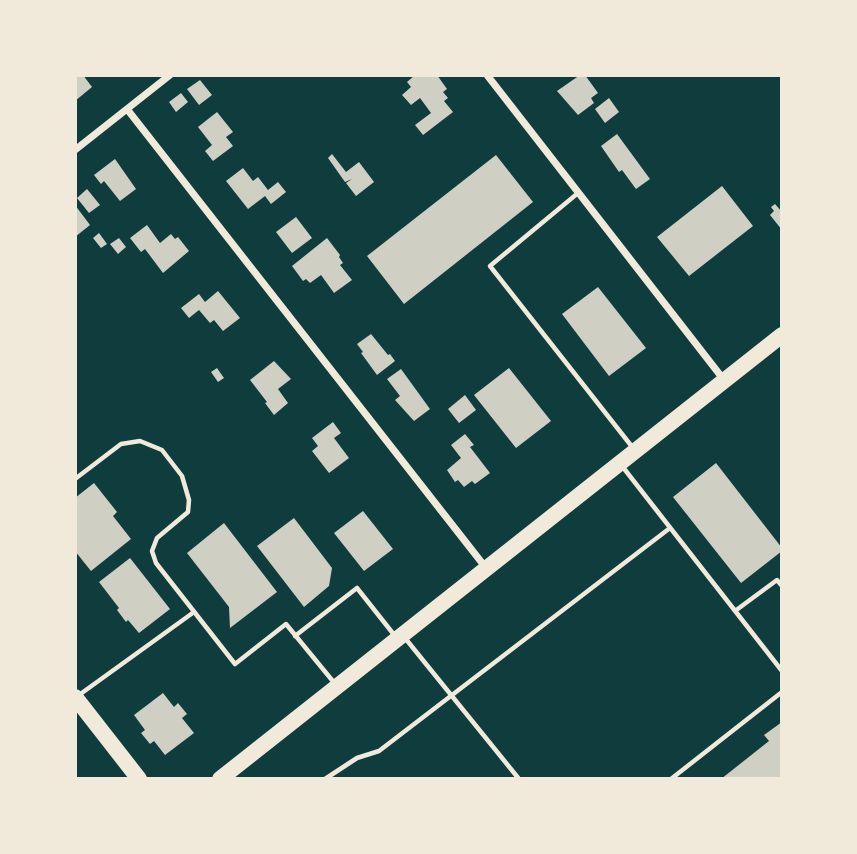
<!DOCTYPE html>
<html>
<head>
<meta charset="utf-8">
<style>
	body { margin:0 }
	#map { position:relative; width:857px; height:854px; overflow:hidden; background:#0f3d3e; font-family:Barlow,sans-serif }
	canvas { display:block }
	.frame { position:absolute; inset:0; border:77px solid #f1e9da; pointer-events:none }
</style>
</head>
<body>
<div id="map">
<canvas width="857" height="854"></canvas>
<div class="frame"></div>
</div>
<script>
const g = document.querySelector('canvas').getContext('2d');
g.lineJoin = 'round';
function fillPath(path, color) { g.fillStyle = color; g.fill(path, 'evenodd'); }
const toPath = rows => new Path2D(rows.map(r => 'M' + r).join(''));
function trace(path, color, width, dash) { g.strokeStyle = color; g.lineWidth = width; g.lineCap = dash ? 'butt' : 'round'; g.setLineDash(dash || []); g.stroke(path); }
fillPath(toPath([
	[75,75,83,75,92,87,75,101],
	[415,75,437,75,447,89,443,92,448,98,444,101,453,112,423,135,415,125,431,113,420,98,411,105,402,95,411,87,407,82],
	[580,75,585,75,598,93,591,98,594,103,578,115,557,91],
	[200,80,212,95,199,105,187,89],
	[181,93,188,102,176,112,169,102],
	[609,98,619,112,605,123,595,109],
	[217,112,233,132,226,137,233,146,213,161,205,151,212,145,198,127],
	[617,134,650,179,636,189,622,170,619,172,601,146],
	[332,154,346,172,359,162,374,182,356,196,346,183,352,179,345,182,328,158],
	[496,155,533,202,404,304,367,256],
	[115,159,136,189,120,201,104,181,101,184,94,175],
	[243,168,253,181,258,177,268,190,278,182,286,192,271,204,265,196,248,209,226,181],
	[722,186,753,226,689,276,657,237],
	[87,189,100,205,89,213,77,198],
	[775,204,782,212,782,230,770,215,774,211,771,207],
	[75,205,90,225,75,237],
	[296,217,312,238,292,253,276,232],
	[147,225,160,243,171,234,175,239,178,237,189,251,163,273,145,249,141,252,130,238],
	[99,233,107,244,101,248,93,238],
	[119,238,126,247,118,254,110,244],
	[327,238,340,255,339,257,343,263,340,265,352,280,334,293,321,275,310,283,306,279,303,281,292,266],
	[598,287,646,348,609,376,562,314],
	[218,291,240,318,223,331,214,320,210,323,199,310,189,318,181,308,199,294,205,302],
	[371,334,388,355,390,354,395,361,377,375,361,353,363,352,357,344],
	[274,361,291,379,278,389,288,403,274,415,265,403,267,402,250,380],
	[217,368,224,378,218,382,211,372],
	[509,368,551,421,516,448,474,395],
	[401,369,430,409,414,421,395,400,400,396,387,379],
	[465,395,476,410,459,423,448,409],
	[333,422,341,433,334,438,349,458,329,473,312,451,318,446,312,438],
	[465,434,474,445,470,447,490,473,475,484,472,481,464,487,458,480,455,482,447,470,461,458,451,445],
	[716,463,782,548,782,551,741,583,673,497],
	[94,483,117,512,113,516,131,539,91,571,75,551,75,498],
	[363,511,393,549,364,571,334,533],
	[294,518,332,568,329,586,304,607,257,546],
	[224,523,277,592,230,628,229,607,187,553],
	[130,558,170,609,139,633,128,620,126,622,117,610,119,608,99,582],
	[163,693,174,707,178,703,187,714,182,718,194,733,165,755,154,741,150,744,141,733,145,730,134,715],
	[782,722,782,779,721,779,769,741,764,735]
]), '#cfcfc3');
trace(toPath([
	[578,193,490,266,633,448],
	[622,466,782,671],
	[75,479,121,444,140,441,162,450,182,476,189,500,188,512,157,538,152,551,156,563,235,664,286,624,336,685],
	[735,611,777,580,782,586],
	[295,636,357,588,395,636],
	[405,638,519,779],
	[79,695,194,612],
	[325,779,357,758,379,751,670,528],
	[671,779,782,692]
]), '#f1e9da', 4.5);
trace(toPath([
	[487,75,724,380],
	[127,109,486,568],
	[75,150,170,75]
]), '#f1e9da', 7);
trace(toPath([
	[75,697,139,779],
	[220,779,782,335]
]), '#f1e9da', 16);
</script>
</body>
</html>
